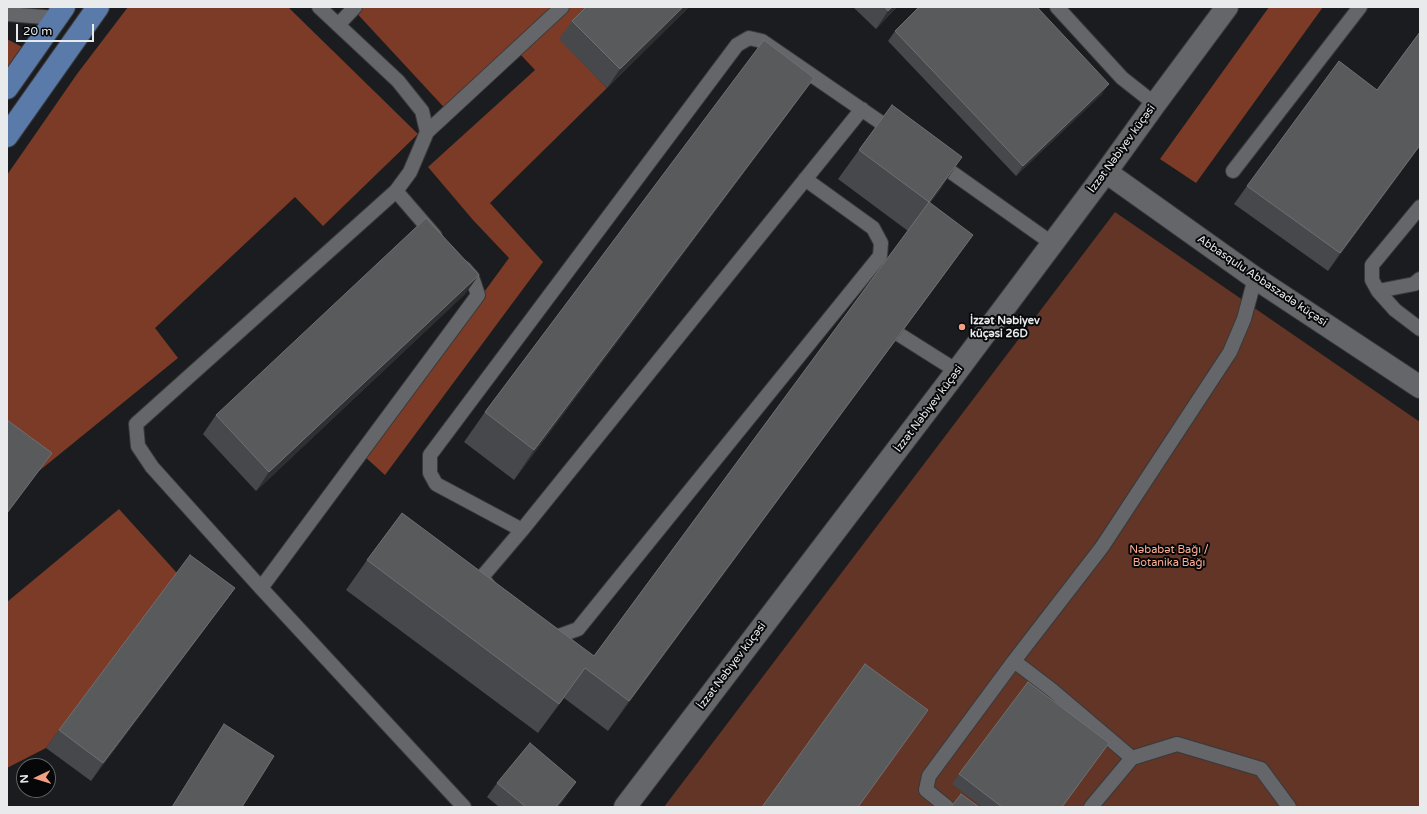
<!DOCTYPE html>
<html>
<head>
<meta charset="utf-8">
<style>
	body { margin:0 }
	#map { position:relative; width:1427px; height:814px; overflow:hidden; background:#1b1c1f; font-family:"Varela Round",sans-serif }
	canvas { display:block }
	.frame { position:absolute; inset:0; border:8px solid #e8eaeb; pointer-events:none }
	.north { position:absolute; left:16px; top:758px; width:40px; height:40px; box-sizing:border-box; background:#060708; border:1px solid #606263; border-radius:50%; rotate:266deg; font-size:11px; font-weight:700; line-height:16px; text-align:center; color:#e8eaeb }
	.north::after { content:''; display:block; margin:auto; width:14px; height:18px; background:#f39f84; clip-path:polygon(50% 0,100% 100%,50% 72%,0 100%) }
	.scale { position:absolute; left:16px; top:24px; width:78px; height:18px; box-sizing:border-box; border:2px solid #e8eaeb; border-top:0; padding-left:5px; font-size:12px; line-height:14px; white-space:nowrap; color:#e8eaeb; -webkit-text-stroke:3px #060708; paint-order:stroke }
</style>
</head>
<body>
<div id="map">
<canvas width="1427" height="814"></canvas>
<div class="frame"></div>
<div class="north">N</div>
<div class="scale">20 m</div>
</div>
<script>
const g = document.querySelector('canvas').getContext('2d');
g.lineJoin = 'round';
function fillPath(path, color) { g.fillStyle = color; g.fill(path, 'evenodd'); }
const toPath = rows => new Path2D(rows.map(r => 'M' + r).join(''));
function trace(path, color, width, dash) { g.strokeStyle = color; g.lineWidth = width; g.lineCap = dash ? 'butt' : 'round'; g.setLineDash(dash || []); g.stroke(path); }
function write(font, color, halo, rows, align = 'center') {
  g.font = font + ' "Varela Round",sans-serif'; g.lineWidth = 4; g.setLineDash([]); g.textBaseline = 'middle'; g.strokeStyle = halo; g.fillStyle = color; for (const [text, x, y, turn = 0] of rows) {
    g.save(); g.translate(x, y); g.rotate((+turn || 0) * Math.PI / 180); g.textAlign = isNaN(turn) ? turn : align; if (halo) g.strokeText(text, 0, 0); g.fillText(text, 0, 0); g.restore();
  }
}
fillPath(toPath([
	[1115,212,1420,422,1420,807,664,807]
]), '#623526');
fillPath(toPath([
	[128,7,288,7,418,134,323,226,295,197,155,328,178,358,39,471,7,448,7,175,77,74],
	[351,7,592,7,560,39,607,88,490,203,543,262,385,475,364,456,509,258,473,220,428,167,535,70,520,54,452,116],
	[1269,7,1323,7,1196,183,1160,159],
	[7,39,22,47,7,68],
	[119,509,177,573,46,748,7,768,7,602]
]), '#7b3b26');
const lane = toPath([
	[319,7,398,81,422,111,427,132,410,172,396,191,136,424,138,446,152,467,261,588,464,807],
	[1057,7,1122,78,1155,104],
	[7,14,56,18],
	[338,25,355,7],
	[427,132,562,7],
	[937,162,1053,244],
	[1233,171,1360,7],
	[396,191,435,236],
	[1420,207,1372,265,1372,280,1378,291,1395,310,1420,329],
	[1255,278,1244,319,1230,352,1102,547,1014,661,1052,690,1132,758,1177,744,1261,769,1289,807],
	[1378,291,1414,284,1420,279],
	[900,335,957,371],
	[522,530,436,484,430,473,430,455,737,45,749,38,762,41,896,133],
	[261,588,478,295,472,277,464,268],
	[491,589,482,577,522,530,862,109],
	[547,635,556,637,578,629,880,256,881,243,873,228,805,179],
	[947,807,926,790,929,776,1014,661],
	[1091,807,1132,758]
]);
const secondary = toPath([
	[1106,172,1255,278,1420,387],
	[625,807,957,371,1106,172,1155,104,1227,7]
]);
const primary = toPath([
	[7,88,64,7],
	[7,136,98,7]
]);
trace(lane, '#38393b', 16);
trace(secondary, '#38393b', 24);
trace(primary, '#38393b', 24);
trace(lane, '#646669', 14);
trace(secondary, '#646669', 22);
trace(primary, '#5a7aaa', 22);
fillPath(toPath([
	[689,7,607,88,559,39,572,21],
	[853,7,897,7,876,29],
	[895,31,1102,94,1016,176,888,41],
	[1420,32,1420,146,1328,271,1234,204,1247,186,1377,90],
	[793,107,514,480,464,442,485,412],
	[859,150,942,187,930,203,952,264,608,731,564,698,538,733,346,590,367,560,594,656,908,231,838,179],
	[466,293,256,491,203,434,216,415],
	[235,588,222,606,91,781,46,748,59,730],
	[1109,743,1062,807,982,807,952,784,959,774],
	[497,783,566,797,558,807,499,807,487,797]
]), '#46484b');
fillPath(toPath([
	[683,7,689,7,607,88,620,69],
	[892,7,897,7,876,29,888,11],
	[814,78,793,107,514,480,534,450],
	[1109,84,1102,94,1016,176,1023,166],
	[1420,145,1420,146,1328,271,1340,253],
	[962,157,942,187,908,231,929,202],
	[973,235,952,264,608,731,629,701],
	[479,275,466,293,256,491,269,472],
	[52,453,39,471,7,514,7,513],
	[235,588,222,606,91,781,103,763],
	[585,668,564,698,538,733,559,704],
	[576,782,566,797,558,807,556,807]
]), '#2e2f32');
const building = toPath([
	[586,7,683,7,620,69,572,21,586,7],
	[885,7,892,7,888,11,885,7],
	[919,7,1037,7,1109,84,1023,166,895,31,919,7],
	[1420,32,1420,145,1340,253,1247,186,1339,61,1377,90,1420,32],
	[764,40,814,78,534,450,485,412,764,40],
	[892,105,962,157,929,202,859,150,892,105],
	[929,202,973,235,629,701,585,668,559,704,367,560,402,513,594,656,929,202],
	[426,218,479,275,269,472,216,415,426,218],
	[7,420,52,453,7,513,7,420],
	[190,555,235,588,103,763,59,730,190,555],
	[865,664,928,710,858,807,762,807,865,664],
	[1028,682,1109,743,1062,807,1002,807,959,774,1028,682],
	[224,724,274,756,242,807,172,807,224,724],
	[530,743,576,782,556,807,526,807,497,783,530,743],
	[961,794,979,807,951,807,961,794]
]);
fillPath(building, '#585a5c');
trace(building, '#6e7073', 1);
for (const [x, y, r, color] of [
	[962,327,4,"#f39f84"]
]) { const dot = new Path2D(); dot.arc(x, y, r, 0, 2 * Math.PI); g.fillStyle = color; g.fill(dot); trace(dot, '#060708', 1.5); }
write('11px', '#e8eaeb', '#060708', [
	["İzzət Nəbiyev küçəsi",1122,149,-54],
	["Abbasqulu Abbaszadə küçəsi",1262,281,34],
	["İzzət Nəbiyev küçəsi",929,409,-53],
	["İzzət Nəbiyev küçəsi",732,666,-53]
]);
write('bold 11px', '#e8eaeb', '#060708', [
	["İzzət Nəbiyev",970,321],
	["küçəsi 26D",970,334]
], 'left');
write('11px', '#fdae94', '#060708', [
	["Nəbabət Bağı /",1169,550],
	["Botanika Bağı",1169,563]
]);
</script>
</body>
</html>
